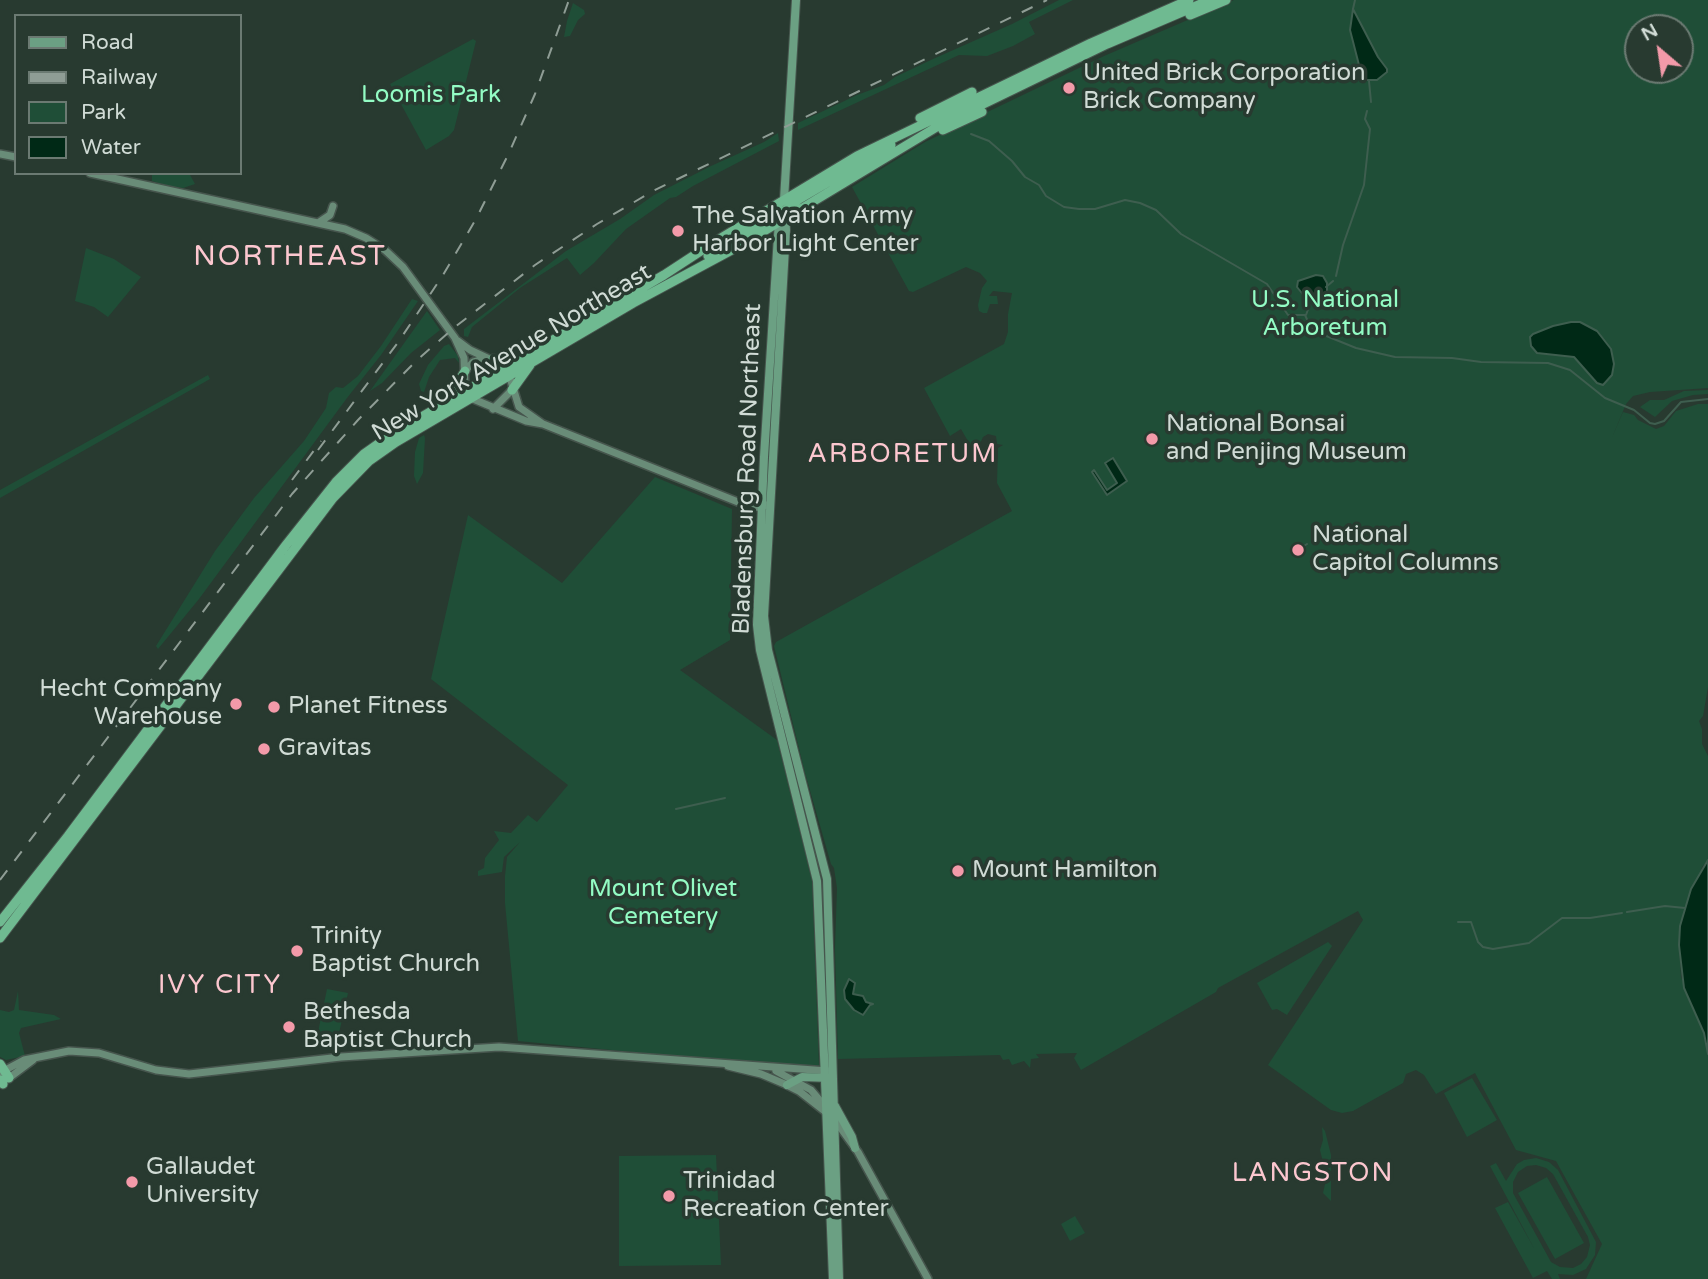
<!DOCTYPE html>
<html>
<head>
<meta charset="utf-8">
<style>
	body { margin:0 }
	#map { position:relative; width:1708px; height:1279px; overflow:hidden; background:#283a30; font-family:"Varela Round",sans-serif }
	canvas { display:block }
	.legend { position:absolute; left:14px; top:14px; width:228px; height:161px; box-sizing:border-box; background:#283a30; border:2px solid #6b7a72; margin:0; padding:9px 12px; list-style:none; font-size:21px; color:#d0dbd5 }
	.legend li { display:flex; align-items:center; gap:14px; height:35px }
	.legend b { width:35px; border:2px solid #6b7a72 }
	.north { position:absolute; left:1624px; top:14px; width:70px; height:70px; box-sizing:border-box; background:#283a30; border:2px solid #6b7a72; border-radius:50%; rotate:331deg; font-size:19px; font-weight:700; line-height:28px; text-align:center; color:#d0dbd5 }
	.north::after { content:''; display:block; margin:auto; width:24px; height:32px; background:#f39aa9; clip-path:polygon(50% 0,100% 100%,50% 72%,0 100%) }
</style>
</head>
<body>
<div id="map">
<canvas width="1708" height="1279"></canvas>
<ul class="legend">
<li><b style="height:9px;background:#6ba083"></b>Road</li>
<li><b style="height:9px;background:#8f9d95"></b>Railway</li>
<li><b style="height:19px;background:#1f4e37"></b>Park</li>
<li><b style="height:19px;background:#002916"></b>Water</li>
</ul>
<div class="north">N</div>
</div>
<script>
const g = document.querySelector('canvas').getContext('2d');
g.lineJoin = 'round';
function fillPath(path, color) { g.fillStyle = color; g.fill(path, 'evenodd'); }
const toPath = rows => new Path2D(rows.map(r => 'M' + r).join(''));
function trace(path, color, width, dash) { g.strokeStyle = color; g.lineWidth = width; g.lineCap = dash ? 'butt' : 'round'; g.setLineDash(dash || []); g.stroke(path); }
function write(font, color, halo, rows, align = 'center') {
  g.font = font + ' "Varela Round",sans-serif'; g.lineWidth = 7; g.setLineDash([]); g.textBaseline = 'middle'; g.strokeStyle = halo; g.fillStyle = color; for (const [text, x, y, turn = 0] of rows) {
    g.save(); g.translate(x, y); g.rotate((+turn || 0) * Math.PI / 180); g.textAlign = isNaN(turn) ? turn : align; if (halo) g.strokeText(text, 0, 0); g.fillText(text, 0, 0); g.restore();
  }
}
fillPath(toPath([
	[1059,0,1073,0,1029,22,1035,34,1013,46,987,56,959,55,798,130,798,123,857,95,884,85,895,77,933,59,1012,24],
	[1234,0,1708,0,1708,388,1650,392,1633,396,1626,404,1611,440,1623,412,1634,415,1638,420,1656,429,1664,426,1676,411,1698,404,1708,404,1708,687,1703,716,1699,721,1702,729,1702,744,1708,756,1708,860,1702,867,1680,926,1679,945,1681,977,1704,1033,1708,1054,1708,1279,1586,1279,1602,1244,1556,1161,1516,1150,1475,1073,1436,1094,1424,1075,1416,1070,1406,1074,1403,1083,1353,1111,1342,1113,1331,1110,1268,1065,1363,920,1358,911,1218,988,1216,992,1081,1070,1074,1058,1077,1053,1036,1054,1039,1058,1031,1059,1030,1068,1024,1061,1012,1065,1009,1059,1003,1060,1000,1055,838,1059,835,948,837,888,834,868,831,864,805,773,774,646,776,642,1012,511,997,483,998,448,1003,445,997,444,996,436,988,434,983,437,979,446,973,450,961,429,950,436,924,388,1004,344,1008,332,1008,314,1012,293,993,291,989,296,997,296,998,304,990,304,987,313,983,313,979,311,978,305,982,288,987,281,980,273,966,267,913,292,909,291,852,187,925,142,1104,56],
	[1638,28,1680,28,1680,70,1638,70],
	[573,3,584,10,585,14,578,20,570,36,564,37,567,21],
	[473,39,476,41,454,130,449,136,426,150,390,84],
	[778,133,779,141,693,186,676,197,670,198,626,229,594,263,580,275,567,258,520,288,472,327,468,337,464,336,464,329,566,251,620,219,654,195,711,166,764,142],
	[152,173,189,173,195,184,183,188,172,187,152,181],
	[86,248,114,259,141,277,108,317,94,307,75,301],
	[412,299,418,301,381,355,347,398,199,599,158,649,156,646,215,551,254,498,304,441,326,408,329,393,336,387,343,388,358,376,381,346],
	[427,311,440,330,411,353,382,383,370,391],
	[449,344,458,356,459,363,455,358,440,360,429,377,424,392,421,391,419,384,428,365,444,346],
	[208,375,210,379,0,498,0,490],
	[1708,390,1708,394,1693,395,1672,401,1655,417,1640,407,1650,400,1664,400,1684,391],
	[424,435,425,438,423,473,417,484,414,476,415,452,419,438],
	[655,477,732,509,730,640,680,670,777,740,812,881,819,1066,705,1059,518,1041,505,903,505,876,507,857,520,842,504,857,502,872,478,876,478,871,484,868,485,858,499,840,494,831,511,833,528,815,537,822,568,785,431,679,468,515,562,583],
	[1328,942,1332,946,1287,1015,1277,1009,1272,1010,1257,983],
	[327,989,348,993,337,1042,317,1037],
	[18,991,19,1010,54,1015,61,1019,21,1028,19,1033,25,1056,6,1060,0,1057,0,1010,9,1012,14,1010],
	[1472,1078,1497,1120,1467,1137,1444,1093],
	[1322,1127,1325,1131,1331,1155,1331,1201,1323,1193,1325,1184,1321,1175,1322,1158,1320,1150,1323,1140],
	[716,1155,721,1265,619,1266,619,1156],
	[1536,1158,1549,1162,1558,1170,1596,1242,1595,1255,1586,1269,1573,1275,1558,1274,1560,1279,1552,1279,1547,1271,1533,1278,1495,1208,1508,1202,1535,1250,1490,1166,1496,1163,1506,1181,1517,1164,1524,1160],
	[1536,1165,1546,1168,1553,1174,1588,1237,1590,1245,1587,1257,1581,1264,1573,1268,1560,1267,1551,1262,1513,1193,1513,1182,1518,1172,1527,1166],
	[1547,1177,1584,1243,1555,1259,1518,1193],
	[1075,1216,1085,1233,1070,1241,1061,1224]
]), '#1f4e37');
const water = toPath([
	[1353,9,1378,57,1387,69,1387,72,1377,80,1366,80,1359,65,1350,30,1353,9],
	[1316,275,1323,276,1327,283,1327,303,1322,308,1309,302,1297,287,1298,281,1316,275],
	[1571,322,1580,322,1597,331,1611,349,1614,364,1612,375,1603,385,1597,383,1574,357,1537,353,1531,346,1530,337,1533,334,1553,326,1571,322],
	[1113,458,1127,481,1107,495,1092,472,1094,470,1107,490,1117,483,1105,463,1113,458],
	[1708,860,1708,1054,1704,1033,1684,988,1679,945,1680,926,1691,889,1708,860],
	[849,979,855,983,853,994,863,996,866,1002,873,1004,870,1005,863,1015,854,1010,845,999,844,990,849,979]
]);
fillPath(water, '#002916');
trace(water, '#3e5e4f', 2);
trace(toPath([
	[1353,9,1355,0],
	[1369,81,1371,102],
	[971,134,989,141,1012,161,1025,177,1039,185,1046,196,1064,207,1079,209,1095,209,1125,200,1140,203,1156,210,1181,234,1267,284,1288,315,1305,315,1310,326,1319,333,1356,348,1395,357,1452,358,1481,362,1548,363,1570,370,1605,398,1634,410,1650,423,1655,424,1664,421,1681,402,1708,399],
	[1336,276,1343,245,1364,185,1370,129,1365,119,1367,111],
	[1326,287,1333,281],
	[1306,315,1310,304],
	[1296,551,1307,544],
	[676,809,725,798],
	[1627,912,1665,906,1685,908],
	[1458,922,1471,922,1478,942,1483,947,1493,949,1529,943,1562,918,1590,918,1622,913]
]), '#3e5e4f', 2);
const secondary = toPath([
	[0,154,16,157],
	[90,173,345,229,366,238,385,250,403,267,455,338,464,358,465,387,473,399,526,421,543,424],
	[318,223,330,215,333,206],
	[458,341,470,350,502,365,511,381,519,407,543,424,753,508,767,505],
	[465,371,473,362,486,358],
	[493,409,512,390],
	[728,1066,761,1074,787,1085,799,1091,827,1113],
	[776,1071,811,1090,827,1109],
	[0,1073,24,1060,69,1051,99,1053,156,1070,189,1074,341,1057,499,1047,828,1071],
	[9,1078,33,1060],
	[834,1119,858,1152,928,1279]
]);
const primary = toPath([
	[796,0,784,200,786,230,764,616,768,650,827,879,839,1279],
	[779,220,764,457,757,625,760,650,817,881,833,1279],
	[787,1085,802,1077,830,1078],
	[835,1106,852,1137,855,1148]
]);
const highway = toPath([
	[1190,15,1226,0],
	[920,118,972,92],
	[943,130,982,112],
	[780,221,787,209,799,199,891,145],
	[708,256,781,211],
	[493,359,504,358,517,362],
	[512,390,530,365],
	[448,399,465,371],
	[0,922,68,836,286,545,336,482,364,454,391,435,664,275,716,241,857,156,1091,43,1189,0],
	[0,938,333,498,369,461,396,442,633,303,741,245,940,125,1107,44,1210,0],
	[0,1064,9,1078],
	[0,1080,3,1084]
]);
trace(secondary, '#46554d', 10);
trace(primary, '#46554d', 10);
trace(highway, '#46554d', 11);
trace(secondary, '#698c78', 7);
trace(primary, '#6ba083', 8);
trace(highway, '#6fba91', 9);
trace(toPath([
	[318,450,399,341,443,275,476,219,509,153,535,94,569,0],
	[292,480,321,441],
	[0,880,292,494,358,420,417,360,455,327,535,265,597,224,653,191,1047,0]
]), '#8f9d95', 2, [12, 12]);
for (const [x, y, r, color] of [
	[1069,88,7,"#f39aa9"],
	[678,231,7,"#f39aa9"],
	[1152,439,7,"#f39aa9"],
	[1298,550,7,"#f39aa9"],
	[236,704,7,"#f39aa9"],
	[274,707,7,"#f39aa9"],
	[264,749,7,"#f39aa9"],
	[958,871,7,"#f39aa9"],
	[297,951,7,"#f39aa9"],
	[289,1027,7,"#f39aa9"],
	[132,1182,7,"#f39aa9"],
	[669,1196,7,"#f39aa9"]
]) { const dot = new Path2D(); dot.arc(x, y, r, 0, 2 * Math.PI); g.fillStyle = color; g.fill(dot); trace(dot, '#283a30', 2.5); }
write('24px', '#d0dbd5', '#283a30', [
	["United Brick Corporation",1083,74],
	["Brick Company",1083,102],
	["The Salvation Army",692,217],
	["Harbor Light Center",692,245],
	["National Bonsai",1166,425],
	["and Penjing Museum",1166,453],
	["National",1312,536],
	["Capitol Columns",1312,564],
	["Hecht Company",222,690,"right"],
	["Warehouse",222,718,"right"],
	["Planet Fitness",288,707],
	["Gravitas",278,749],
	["Mount Hamilton",972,871],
	["Trinity",311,937],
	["Baptist Church",311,965],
	["Bethesda",303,1013],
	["Baptist Church",303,1041],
	["Gallaudet",146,1168],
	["University",146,1196],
	["Trinidad",683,1182],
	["Recreation Center",683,1210]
], 'left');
write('24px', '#93fcc4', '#283a30', [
	["Loomis Park",431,96],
	["U.S. National",1325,301],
	["Arboretum",1325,329],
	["Mount Olivet",663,890],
	["Cemetery",663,918]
]);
write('24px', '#d0dbd5', '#283a30', [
	["New York Avenue Northeast",512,353,-31],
	["Bladensburg Road Northeast",748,469,-88]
]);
g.letterSpacing = '2px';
write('26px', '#fcc7cf', '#283a30', [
	["ARBORETUM",903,455],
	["IVY CITY",220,986],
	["LANGSTON",1313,1174]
]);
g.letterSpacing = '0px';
g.letterSpacing = '2px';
write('28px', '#fcc7cf', '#283a30', [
	["NORTHEAST",290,258]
]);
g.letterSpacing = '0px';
</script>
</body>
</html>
